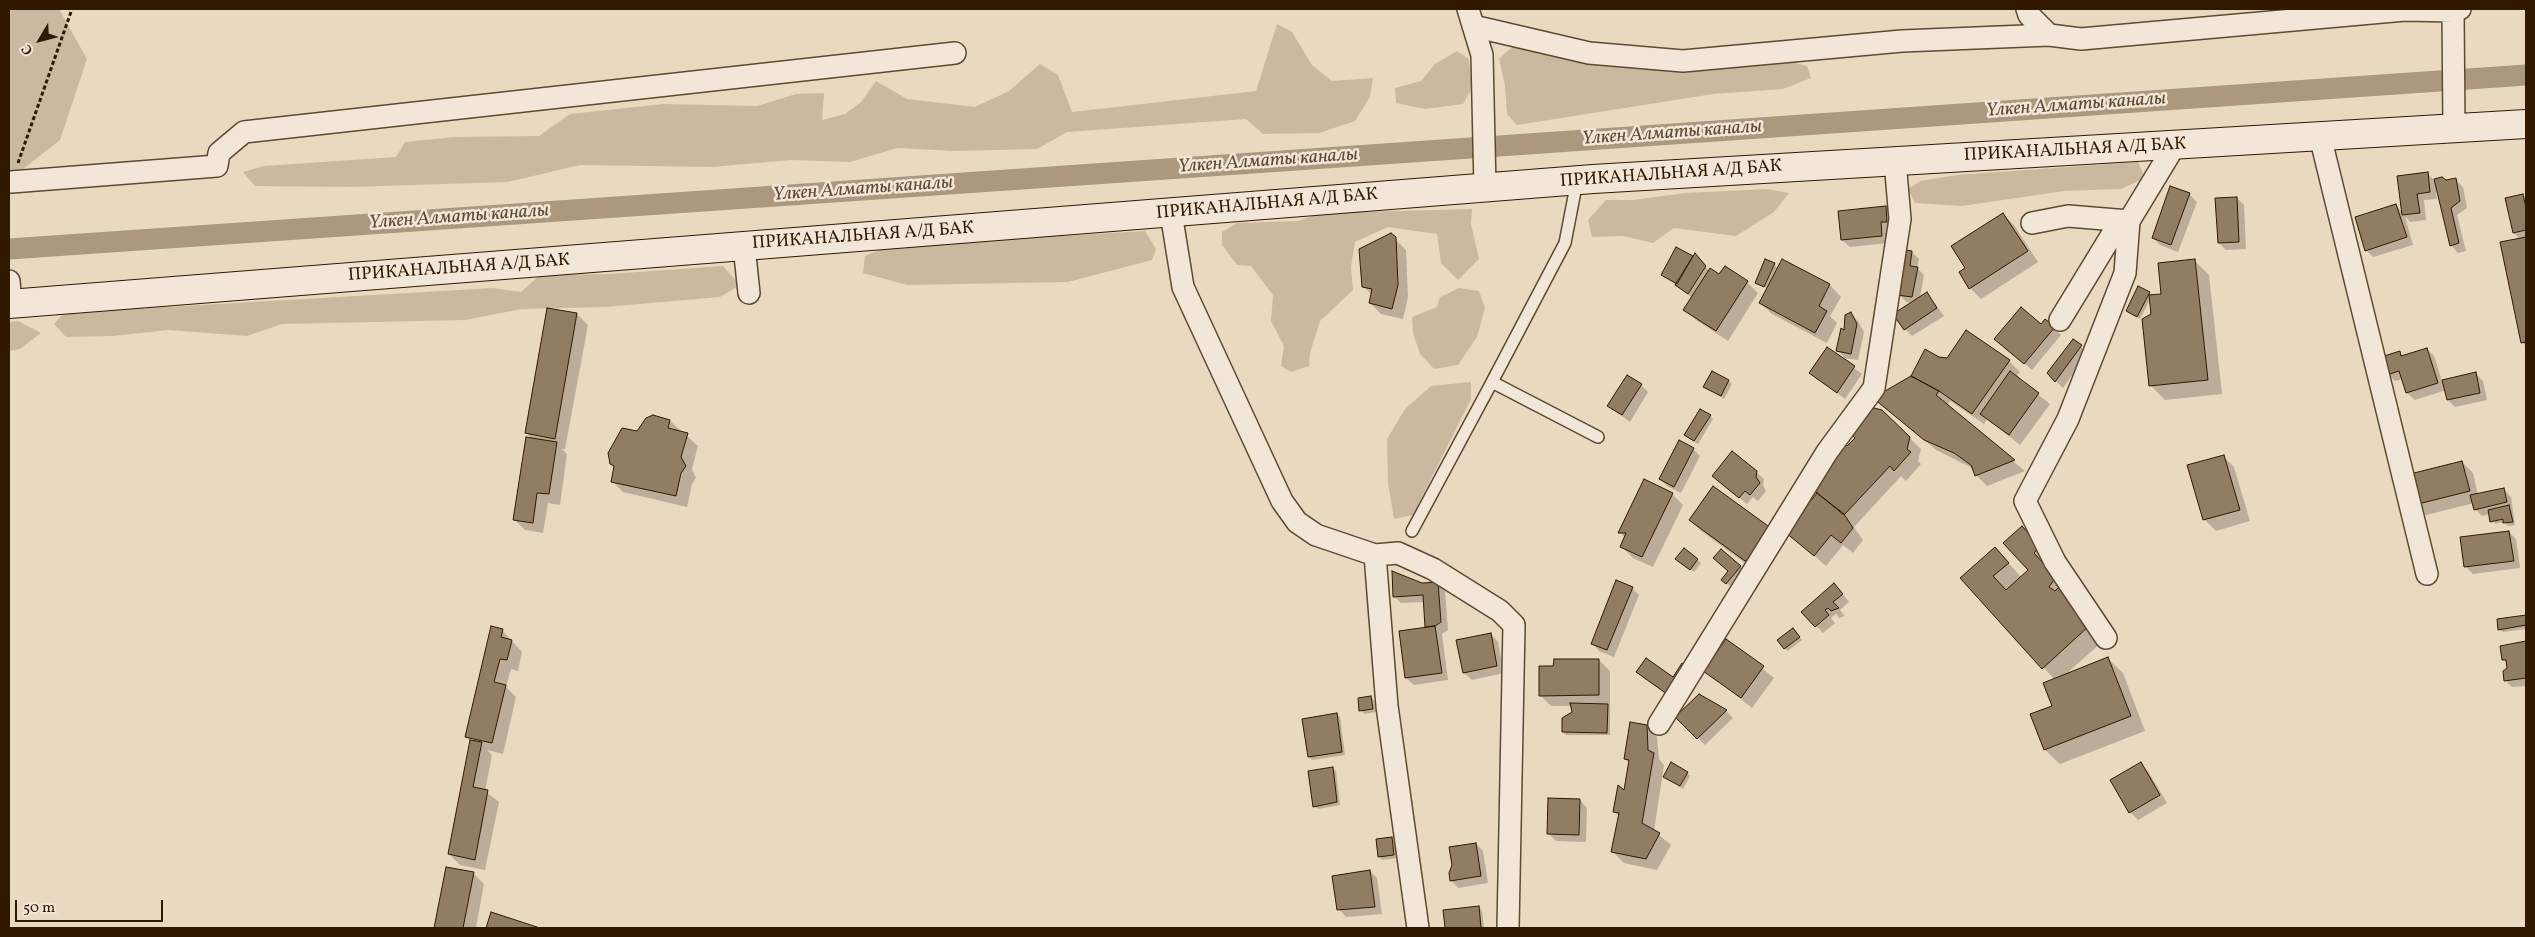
<!DOCTYPE html>
<html>
<head>
<meta charset="utf-8">
<style>
	body { margin:0 }
	#map { position:relative; width:2535px; height:937px; overflow:hidden; background:#ead9c1; font-family:Vollkorn,serif }
	canvas { display:block }
	.frame { position:absolute; inset:0; border:10px solid #311900; pointer-events:none }
	.north { position:absolute; left:15px; top:15px; width:50px; height:50px; -webkit-text-stroke:4px #f1e6d7; paint-order:stroke; rotate:233deg; font-size:14px; font-weight:700; line-height:20px; text-align:center; color:#311900 }
	.north::after { content:''; display:block; margin:auto; width:18px; height:22px; background:#311900; clip-path:polygon(50% 0,100% 100%,50% 72%,0 100%) }
	.scale { position:absolute; left:15px; top:900px; width:148px; height:22px; box-sizing:border-box; border:2px solid #311900; border-top:0; padding-left:6px; font-size:15px; line-height:18px; white-space:nowrap; color:#311900; -webkit-text-stroke:4px #f1e6d7; paint-order:stroke }
</style>
</head>
<body>
<div id="map">
<canvas width="2535" height="937"></canvas>
<div class="frame"></div>
<div class="north">С</div>
<div class="scale">50 m</div>
</div>
<script>
const g = document.querySelector('canvas').getContext('2d');
g.lineJoin = 'round';
function fillPath(path, color) { g.fillStyle = color; g.fill(path, 'evenodd'); }
const toPath = rows => new Path2D(rows.map(r => 'M' + r).join(''));
function trace(path, color, width, dash) { g.strokeStyle = color; g.lineWidth = width; g.lineCap = dash ? 'butt' : 'round'; g.setLineDash(dash || []); g.stroke(path); }
function write(font, color, halo, rows, align = 'center') {
  g.font = font + ' Vollkorn,serif'; g.lineWidth = 5; g.setLineDash([]); g.textBaseline = 'middle'; g.strokeStyle = halo; g.fillStyle = color; for (const [text, x, y, turn = 0] of rows) {
    g.save(); g.translate(x, y); g.rotate((+turn || 0) * Math.PI / 180); g.textAlign = isNaN(turn) ? turn : align; if (halo) g.strokeText(text, 0, 0); g.fillText(text, 0, 0); g.restore();
  }
}
fillPath(toPath([
	[9,9,59,9,87,59,60,140,9,180],
	[1277,24,1292,32,1312,65,1332,81,1373,78,1370,97,1355,121,1319,133,1263,134,1246,119,1067,132,1037,149,955,151,897,148,850,162,791,160,712,167,580,165,508,182,350,187,255,186,243,172,264,166,396,157,405,142,455,137,539,136,570,114,663,104,757,106,796,94,824,93,822,120,845,114,861,102,876,81,907,99,975,107,1009,91,1040,64,1058,75,1072,112,1256,91],
	[1530,44,1771,57,1807,66,1811,78,1783,89,1713,94,1517,125,1507,114,1505,85,1499,59,1512,47],
	[1457,51,1469,59,1472,88,1463,104,1425,109,1396,103,1395,88,1421,81,1435,64],
	[2138,162,2145,178,2121,189,2064,191,1962,206,1915,203,1908,189,1920,181,1957,175],
	[1767,189,1789,193,1774,212,1736,236,1674,228,1653,243,1623,236,1592,237,1588,220,1606,200,1633,200,1685,193],
	[1472,209,1471,224,1479,259,1458,280,1441,263,1437,234,1388,227,1355,242,1351,267,1353,290,1320,321,1310,353,1309,366,1291,372,1281,366,1284,346,1271,321,1273,295,1251,266,1237,265,1222,245,1222,232,1237,223,1298,221,1321,213],
	[1145,231,1156,249,1152,260,1068,282,907,285,863,273,865,256,889,246],
	[723,266,740,285,720,297,605,307,522,309,465,320,282,324,247,336,169,330,112,336,66,337,54,324,64,313,493,288,521,292,540,275,609,274],
	[1459,288,1479,291,1485,308,1477,337,1458,365,1434,369,1420,354,1413,333,1412,317,1437,307,1440,297],
	[18,321,41,333,20,349,9,351,9,322],
	[1471,382,1471,399,1413,515,1394,519,1388,483,1387,439,1405,409,1431,386]
]), '#cbb8a0');
fillPath(toPath([
	[2427,173,2434,180,2456,180,2463,187,2467,208,2457,215,2466,251,2458,253,2451,245,2438,192,2436,192,2437,199,2424,200,2426,220,2410,222,2405,216,2413,245,2373,257,2366,250,2396,205,2402,212],
	[2189,194,2197,202,2178,252,2160,245,2153,238],
	[2523,195,2526,199,2526,346,2522,342,2520,239,2514,233],
	[2237,198,2244,205,2246,249,2226,250,2219,243],
	[1885,207,1892,214,1894,228,1887,229,1889,243,1850,247,1842,240],
	[2003,214,2014,225,2038,262,1981,299,1970,288],
	[1391,235,1406,250,1408,297,1403,319,1381,314,1370,303,1372,295,1363,286],
	[1677,249,1702,262,1709,271,1720,276,1747,282,1758,293,1728,341,1696,320,1685,309,1692,298,1663,274],
	[1912,252,1919,259,1917,268,1924,275,1920,297,1927,293,1944,316,1912,336,1905,329,1912,303,1906,302,1899,294],
	[2194,260,2209,275,2222,394,2165,400,2151,386,2151,298,2140,319,2127,311,2149,293,2152,296,2163,295],
	[1782,261,1830,285,1841,297,1830,316,1837,323,1827,343,1772,314,1760,303,1768,289,1756,282,1774,264,1778,269],
	[548,309,577,314,588,325,565,449,562,449,567,454,560,505,548,503,543,533,525,530,514,519,532,439,526,433],
	[1851,314,1858,321,1864,332,1858,360,1845,358,1837,350],
	[2041,325,2054,328,2061,335,2032,370,2003,346],
	[2073,340,2088,353,2063,388,2056,381],
	[1827,348,1862,374,1845,399,1810,373],
	[2427,349,2434,356,2442,381,2475,373,2483,381,2487,400,2455,407,2448,400,2446,390,2415,400,2407,393,2403,379,2395,381,2388,374,2400,353,2403,356],
	[1939,358,2009,361,2020,372,2016,377,2050,404,2020,445,1987,419,1984,424,1950,401,1947,406,2025,471,1987,486,1976,475,1974,469,1936,450,1875,398,1912,377],
	[1729,381,1732,384,1724,399,1705,387],
	[1641,385,1648,392,1630,422,1608,406],
	[1882,411,1921,449,1918,461,1921,464,1906,481,1901,476,1854,527,1863,540,1853,553,1843,545,1826,566,1787,532,1819,493,1847,448],
	[1710,416,1713,419,1698,444,1689,438],
	[670,421,698,446,692,469,696,478,692,484,687,507,623,492,612,481,615,468,611,464,638,433],
	[1693,449,1700,456,1681,493,1667,486,1660,479],
	[2223,456,2234,467,2250,521,2216,531,2205,520,2189,466],
	[2462,462,2473,473,2478,495,2504,489,2511,497,2515,525,2508,526,2504,522,2495,524,2490,514,2482,516,2475,509,2474,503,2426,515,2415,504],
	[1756,472,1764,479,1763,485,1766,491,1758,501,1753,497,1747,504,1713,476],
	[1672,494,1683,505,1653,567,1633,558,1622,547,1625,538,1620,532],
	[1690,520,1774,532,1785,543,1771,563,1756,571,1701,531],
	[2022,528,2103,641,2065,675,2108,659,2123,673,2145,731,2060,764,2045,750,2032,715,2053,707,2055,680,1962,578,1995,548,2022,578,2030,570],
	[2509,532,2516,539,2520,568,2473,574,2466,567],
	[1684,549,1701,563,1694,572,1680,562],
	[1740,567,1743,570,1730,586,1723,579,1730,571],
	[1438,583,1445,591,1448,630,1442,634,1448,680,1414,685,1406,678,1426,628,1425,602,1401,603,1394,596,1422,584],
	[1632,588,1639,595,1614,657,1599,651,1592,643],
	[1841,592,1849,602,1840,610,1845,616,1839,618,1836,614,1831,618,1835,623,1823,633,1803,612],
	[2526,616,2526,629,2503,632,2499,629,2498,621],
	[502,630,522,652,518,671,511,669,506,687,516,697,503,754,487,750,492,755,485,791,499,802,485,870,460,865,449,854,471,742,466,736],
	[1796,633,1802,640,1788,651,1784,648],
	[1491,634,1498,642,1504,673,1472,680,1464,673,1458,641],
	[1727,640,1774,678,1752,708,1705,670],
	[2526,642,2526,686,2512,687,2505,680,2508,664,2503,659,2501,647],
	[1599,660,1610,671,1610,735,1566,735,1563,732,1574,713,1572,706,1551,706,1540,695,1555,667],
	[1638,672,1673,678,1675,700,1645,679],
	[1699,695,1726,711,1733,718,1705,745,1677,717],
	[1371,697,1374,700,1376,712,1364,714,1361,710],
	[1337,714,1340,717,1345,755,1312,760,1309,757],
	[1646,726,1657,737,1659,759,1664,765,1654,831,1671,845,1657,870,1624,863,1613,852,1620,817,1614,811,1625,792,1630,764,1625,759],
	[2141,764,2148,771,2167,803,2138,820,2130,812,2112,780],
	[1332,768,1336,771,1340,805,1318,809,1314,806],
	[1687,773,1690,776,1683,789,1664,777],
	[1580,800,1587,808,1586,842,1556,841,1548,833],
	[1392,838,1395,842,1397,858,1382,860,1379,856],
	[1476,844,1483,851,1488,883,1458,888,1451,880],
	[447,868,473,873,484,884,476,928,435,928],
	[1370,871,1377,878,1382,914,1346,917,1339,909],
	[1479,907,1482,911,1484,928,1446,928,1444,911]
]), '#0003');
trace(toPath([
	[9,249,2526,75]
]), '#ab987f', 21);
const building = toPath([
	[2428,172,2430,192,2417,194,2420,213,2402,215,2397,176,2428,172],
	[2442,177,2446,180,2456,178,2460,201,2451,208,2459,243,2450,246,2434,179,2442,177],
	[2170,186,2190,193,2171,245,2152,238,2170,186],
	[2523,194,2526,208,2526,230,2513,233,2505,198,2523,194],
	[2237,197,2239,242,2218,243,2215,198,2237,197],
	[2396,204,2407,237,2365,251,2355,217,2396,204],
	[1886,206,1887,222,1881,222,1882,236,1841,240,1838,211,1886,206],
	[2003,213,2028,251,1969,289,1959,272,1965,268,1951,246,2003,213],
	[1391,233,1396,237,1398,285,1392,309,1369,303,1372,289,1362,287,1359,249,1391,233],
	[2526,237,2526,342,2521,343,2500,242,2526,237],
	[1676,247,1693,256,1677,284,1661,275,1676,247],
	[1906,250,1912,251,1910,266,1918,267,1912,297,1897,295,1906,250],
	[1695,253,1706,266,1688,294,1675,285,1695,253],
	[1765,259,1775,263,1764,287,1755,283,1765,259],
	[1782,259,1830,284,1819,306,1827,311,1815,333,1759,303,1782,259],
	[2195,259,2208,380,2149,386,2142,319,2151,314,2149,295,2161,294,2158,263,2195,259],
	[1725,266,1748,281,1716,331,1683,310,1710,268,1719,274,1725,266],
	[2138,286,2150,292,2137,317,2126,311,2138,286],
	[1927,292,1937,308,1904,330,1893,314,1927,292],
	[2021,307,2041,324,2045,319,2055,327,2024,364,1994,339,2021,307],
	[547,308,577,313,555,439,525,433,547,308],
	[1851,312,1857,324,1851,354,1836,351,1841,328,1844,330,1845,315,1851,312],
	[1966,330,2010,360,1972,414,1939,391,1911,376,1925,349,1939,357,1947,358,1966,330],
	[2073,339,2082,345,2055,382,2047,373,2073,339],
	[1827,347,1855,366,1837,393,1809,373,1827,347],
	[2427,348,2438,383,2406,393,2399,371,2387,375,2381,357,2400,351,2401,356,2427,348],
	[1712,371,1729,380,1721,396,1703,387,1712,371],
	[2010,371,2039,393,2009,435,1980,414,2010,371],
	[2476,372,2480,393,2447,400,2442,380,2476,372],
	[1627,375,1642,384,1622,415,1607,406,1627,375],
	[1911,376,1939,391,1936,395,2015,460,1975,476,1971,465,1954,453,1924,440,1873,398,1911,376],
	[1874,408,1882,410,1910,437,1907,449,1911,452,1894,471,1890,466,1844,515,1817,493,1812,485,1834,461,1828,456,1842,441,1847,446,1855,438,1848,431,1864,414,1874,408],
	[1700,409,1711,415,1694,441,1684,435,1700,409],
	[653,415,670,420,668,428,688,433,681,457,686,466,681,473,676,496,611,482,614,466,610,464,608,453,622,428,637,431,646,418,653,415],
	[526,437,557,442,549,494,537,493,533,523,513,520,526,437],
	[1679,440,1694,448,1674,487,1659,479,1679,440],
	[1732,451,1757,471,1756,477,1760,483,1750,495,1745,491,1739,498,1712,476,1732,451],
	[2224,455,2240,510,2203,520,2187,465,2224,455],
	[2462,461,2470,491,2414,505,2406,475,2462,461],
	[1644,479,1673,493,1642,557,1620,547,1626,533,1618,533,1644,479],
	[1713,486,1775,531,1760,552,1745,561,1689,520,1713,486],
	[2504,488,2507,502,2474,510,2470,495,2504,488],
	[1817,493,1844,514,1853,528,1841,543,1831,535,1814,556,1785,532,1817,493],
	[2509,505,2513,522,2503,523,2503,519,2490,522,2488,510,2509,505],
	[2022,526,2040,546,2034,553,2056,577,2049,587,2055,591,2062,584,2089,626,2042,669,1960,578,1995,547,2009,563,1993,576,2006,590,2028,570,2003,543,2022,526],
	[2509,531,2514,561,2464,567,2460,537,2509,531],
	[1684,548,1698,559,1690,570,1675,559,1684,548],
	[1721,549,1741,566,1726,584,1721,580,1728,571,1713,558,1721,549],
	[1392,571,1422,583,1438,582,1441,622,1435,626,1425,627,1423,595,1393,597,1392,571],
	[1616,580,1633,587,1607,650,1591,644,1616,580],
	[1834,583,1843,594,1833,602,1839,608,1831,611,1828,608,1825,610,1829,615,1815,627,1801,612,1834,583],
	[2526,615,2526,625,2498,630,2497,619,2526,615],
	[491,626,503,629,501,637,512,640,507,660,500,659,494,682,506,685,492,743,465,737,491,626],
	[1435,626,1442,673,1405,678,1399,631,1435,626],
	[1793,628,1800,637,1784,649,1777,640,1793,628],
	[1491,633,1497,666,1463,673,1456,640,1491,633],
	[1726,639,1764,666,1741,698,1703,671,1726,639],
	[2526,641,2526,678,2504,681,2503,671,2507,668,2506,660,2502,660,2500,646,2526,641],
	[2108,657,2131,716,2044,750,2030,714,2052,706,2043,683,2108,657],
	[1646,658,1673,677,1682,663,1686,666,1667,694,1636,672,1646,658],
	[1554,659,1599,659,1599,695,1539,696,1539,666,1553,666,1554,659],
	[1699,694,1727,710,1697,739,1675,717,1699,694],
	[1371,696,1373,709,1359,711,1358,698,1371,696],
	[1570,703,1608,704,1607,733,1562,732,1562,718,1572,712,1570,703],
	[1337,713,1342,752,1308,757,1302,719,1337,713],
	[1630,722,1647,725,1648,750,1654,753,1642,823,1660,833,1646,859,1611,852,1619,813,1613,812,1618,785,1624,790,1629,760,1624,759,1630,722],
	[470,740,482,742,473,787,488,790,475,860,448,854,470,740],
	[1671,762,1688,772,1680,786,1663,777,1671,762],
	[2141,762,2160,795,2129,813,2110,780,2141,762],
	[1333,767,1337,802,1313,807,1308,771,1333,767],
	[1548,798,1580,799,1579,835,1547,834,1548,798],
	[1392,837,1394,855,1378,857,1376,839,1392,837],
	[1476,843,1481,876,1450,881,1449,873,1452,865,1449,847,1476,843],
	[446,867,474,872,463,928,434,928,446,867],
	[1370,870,1375,907,1337,910,1332,876,1370,870],
	[1479,906,1481,928,1445,928,1443,910,1479,906],
	[491,912,540,928,486,928,491,912]
]);
fillPath(building, '#917d64');
trace(building, '#311900', 1);
const service = toPath([
	[1577,181,1565,243,1492,382,1598,437],
	[1412,531,1492,382]
]);
const minor = toPath([
	[1468,9,1482,55,1485,188],
	[2027,9,2029,15,2049,35,2081,39,2405,10,2453,11,2460,9],
	[2453,11,2454,128],
	[1473,26,1589,53,1683,61,1902,41,2049,35],
	[2320,136,2427,574],
	[11,182,217,166,219,153,244,132,955,53],
	[1171,213,1183,287,1282,501,1297,522,1316,535,1375,555,1387,706,1418,928],
	[2032,223,2068,216,2129,221],
	[744,246,749,293],
	[9,281,11,304],
	[2060,320,2113,233,2129,221],
	[1375,555,1398,553,1433,569,1500,611,1514,625,1508,928],
	[2106,638,2055,562,2025,501,2068,419,2125,273,2129,221,2175,145],
	[1659,724,1827,452,1874,388,1900,219,1895,161]
]);
const secondary = toPath([
	[9,304,1593,179,2526,124]
]);
trace(service, '#5f4930', 14);
trace(minor, '#5f4930', 24);
trace(secondary, '#311900', 30);
trace(toPath([
	[18,163,72,9]
]), '#311900', 3, [4, 2.5]);
trace(service, '#f1e6d7', 11);
trace(minor, '#f1e6d7', 21);
trace(secondary, '#f1e6d7', 28);
write('18px', '#311900', '#f1e6d7', [
	["ПРИКАНАЛЬНАЯ А/Д БАК",2075,151,-3],
	["ПРИКАНАЛЬНАЯ А/Д БАК",1671,175,-4],
	["ПРИКАНАЛЬНАЯ А/Д БАК",1267,205,-5],
	["ПРИКАНАЛЬНАЯ А/Д БАК",863,237,-4],
	["ПРИКАНАЛЬНАЯ А/Д БАК",459,269,-4]
]);
write('italic 19px', '#624c33', '#f1e6d7', [
	["Үлкен Алматы каналы",2076,106,-4],
	["Үлкен Алматы каналы",1672,134,-4],
	["Үлкен Алматы каналы",1268,162,-4],
	["Үлкен Алматы каналы",863,190,-4],
	["Үлкен Алматы каналы",459,218,-4]
]);
</script>
</body>
</html>
